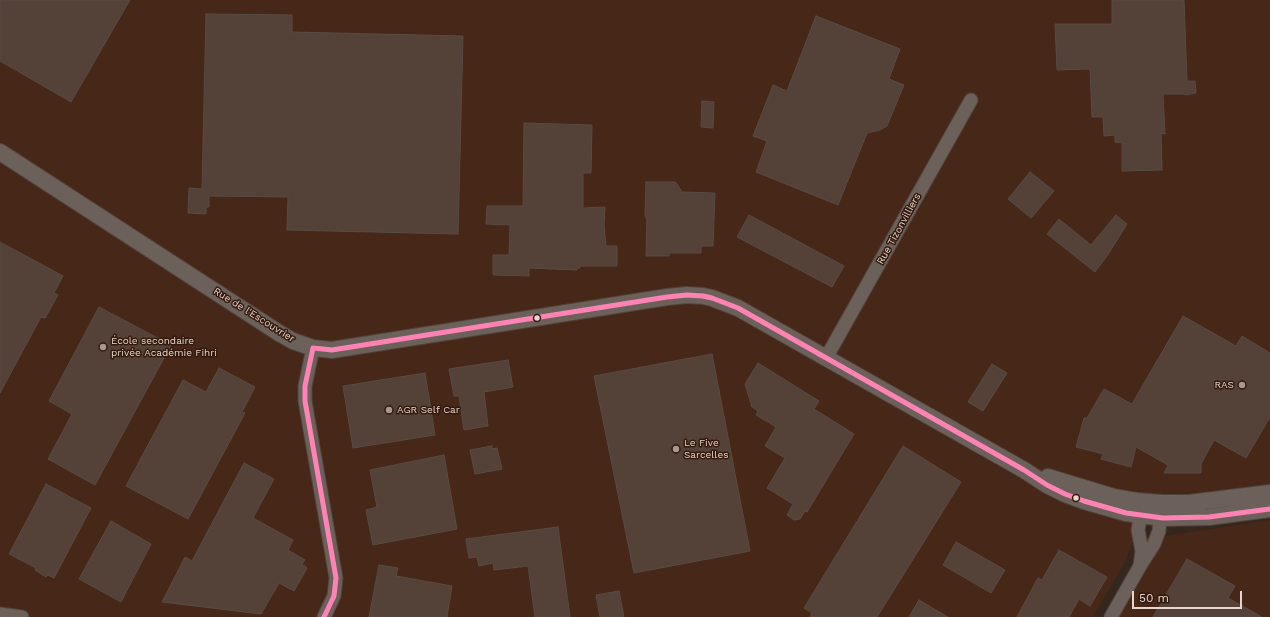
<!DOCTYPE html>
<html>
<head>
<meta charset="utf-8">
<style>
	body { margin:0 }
	#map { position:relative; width:1270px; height:617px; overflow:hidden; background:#35261e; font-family:"Work Sans",sans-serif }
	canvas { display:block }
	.scale { position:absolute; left:1132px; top:591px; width:110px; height:18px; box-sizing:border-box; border:2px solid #e8d5cd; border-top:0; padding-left:5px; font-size:12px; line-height:14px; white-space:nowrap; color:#e8d5cd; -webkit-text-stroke:3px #33190c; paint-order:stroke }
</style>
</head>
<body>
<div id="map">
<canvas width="1270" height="617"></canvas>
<div class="scale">50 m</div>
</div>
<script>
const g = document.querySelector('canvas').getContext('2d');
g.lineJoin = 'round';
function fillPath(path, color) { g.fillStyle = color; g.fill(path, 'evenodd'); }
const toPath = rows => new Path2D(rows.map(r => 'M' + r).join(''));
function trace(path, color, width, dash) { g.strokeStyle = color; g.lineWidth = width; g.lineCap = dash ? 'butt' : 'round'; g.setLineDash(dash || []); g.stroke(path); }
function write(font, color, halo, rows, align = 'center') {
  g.font = font + ' "Work Sans",sans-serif'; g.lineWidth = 3; g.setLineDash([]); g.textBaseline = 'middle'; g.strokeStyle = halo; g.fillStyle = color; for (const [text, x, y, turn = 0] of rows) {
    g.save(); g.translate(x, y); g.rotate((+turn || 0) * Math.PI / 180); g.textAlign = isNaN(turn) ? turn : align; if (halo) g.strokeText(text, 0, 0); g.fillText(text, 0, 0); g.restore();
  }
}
fillPath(toPath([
	[0,0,1270,0,1270,487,1216,493,1150,494,1126,560,1093,617,0,617],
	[1270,520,1270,617,1118,617,1160,544,1166,536]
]), '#472718');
const building = toPath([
	[0,0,130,0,71,102,0,61,0,0],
	[1112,0,1184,0,1187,81,1195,81,1196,93,1185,95,1184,94,1163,94,1165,134,1161,133,1162,170,1122,171,1122,143,1115,142,1115,135,1104,136,1103,117,1092,117,1090,69,1057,70,1055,24,1112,24,1112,0],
	[206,14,292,15,292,32,463,36,458,234,287,230,288,197,209,196,209,207,206,207,206,214,188,213,189,188,202,189,206,14],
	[816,16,900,49,889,79,904,85,887,126,880,130,867,133,838,205,756,172,767,141,753,136,757,126,773,85,787,91,816,16],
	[702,101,714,102,713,128,701,127,702,101],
	[524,123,592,125,591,173,583,173,583,208,605,207,604,225,606,246,617,246,617,266,580,266,580,268,577,268,577,270,529,268,529,276,493,275,493,255,509,255,510,225,486,224,487,206,523,206,524,123],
	[1030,172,1054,191,1031,218,1008,199,1030,172],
	[646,182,675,182,677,184,682,192,715,193,713,246,701,246,701,253,669,253,669,256,646,256,647,220,645,215,646,182],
	[749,215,844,266,832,287,737,237,749,215],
	[1116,215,1127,224,1109,253,1095,272,1047,234,1059,219,1091,245,1116,215],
	[0,242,63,276,54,293,58,295,45,318,41,317,0,393,0,242],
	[99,307,171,345,95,485,48,459,72,414,49,401,99,307],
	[1183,316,1236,346,1242,336,1270,353,1270,417,1246,458,1214,440,1201,464,1201,473,1164,473,1168,465,1136,447,1131,467,1101,459,1103,454,1076,447,1084,418,1087,418,1104,389,1132,404,1183,316],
	[712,354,750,551,634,573,594,376,712,354],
	[508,360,513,387,484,392,488,426,464,430,459,396,454,396,449,369,508,360],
	[758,363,819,401,814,409,854,434,807,512,805,511,800,519,794,520,787,515,793,504,767,488,785,458,765,446,776,427,756,415,758,411,752,407,745,384,758,363],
	[992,364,1007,373,983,411,968,402,992,364],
	[219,368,255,387,242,412,245,413,188,519,126,486,183,380,206,392,219,368],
	[425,373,435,435,353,448,343,386,425,373],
	[492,446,492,449,497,448,502,469,475,474,470,450,492,446],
	[903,446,961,482,877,617,810,617,812,613,804,608,903,446],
	[444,455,457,529,373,545,366,510,377,507,370,470,444,455],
	[244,463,274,479,253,518,293,540,288,550,305,560,302,564,307,568,294,591,279,583,261,614,162,602,185,557,192,561,244,463],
	[46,484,91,508,54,578,48,575,46,577,35,570,36,568,9,554,46,484],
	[111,521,151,544,121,602,79,579,111,521],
	[558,527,570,617,535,617,528,566,494,570,493,563,479,566,477,557,469,558,466,539,558,527],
	[956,542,1005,570,991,593,943,565,956,542],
	[1059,550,1107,577,1090,606,1079,599,1069,617,1017,617,1038,578,1042,580,1059,550],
	[1187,559,1235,586,1228,598,1262,617,1153,617,1187,559],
	[379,565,398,568,396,576,452,586,447,617,369,617,379,565],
	[619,591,624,617,600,617,596,595,619,591],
	[919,600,948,617,909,617,919,600]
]);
fillPath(building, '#544137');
trace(building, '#584b45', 1);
const minor = toPath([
	[313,348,305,386,305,401,336,578,334,596,324,617],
	[826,358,971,100],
	[1140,566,1142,551,1138,530,1142,506],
	[0,614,22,617],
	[1111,617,1140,566,1154,544,1159,531,1161,508]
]);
const tertiary = toPath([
	[0,152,279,333,293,341,313,348,332,350,667,297,687,295,703,296,712,298,738,308,1024,470,1047,485,1065,494,1084,501,1126,513,1163,518,1209,517,1270,509],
	[1048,477,1114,497,1137,501,1162,503,1189,503,1270,493]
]);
trace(minor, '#51433d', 15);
trace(tertiary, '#51433d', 18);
trace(minor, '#6b605a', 13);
trace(tertiary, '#6b605a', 16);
trace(toPath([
	[313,348,332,350,667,297,687,295,703,296,712,298,738,308,1024,470,1047,485,1065,494,1084,501,1126,513,1163,518,1209,517,1270,509],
	[313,348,305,386,305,401,336,578,334,596,324,617]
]), '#ff82b4', 5);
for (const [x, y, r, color] of [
	[537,318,3.5,"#e8d5cd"],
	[103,347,4,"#a99890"],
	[1242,385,4,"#a99890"],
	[389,410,4,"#a99890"],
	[676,449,4,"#a99890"],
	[1076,498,3.5,"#e8d5cd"]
]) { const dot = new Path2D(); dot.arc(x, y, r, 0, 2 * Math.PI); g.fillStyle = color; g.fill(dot); trace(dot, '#33190c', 1.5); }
write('10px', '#e8d5cd', '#33190c', [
	["Rue Tizonvilliers",899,229,-61],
	["Rue de l'Escouvrier",254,315,32]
]);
write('10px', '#e8d5cd', '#33190c', [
	["École secondaire",111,341],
	["privée Académie Fihri",111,353],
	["RAS",1234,385,"right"],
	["AGR Self Car",397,410],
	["Le Five",684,443],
	["Sarcelles",684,455]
], 'left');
</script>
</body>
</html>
